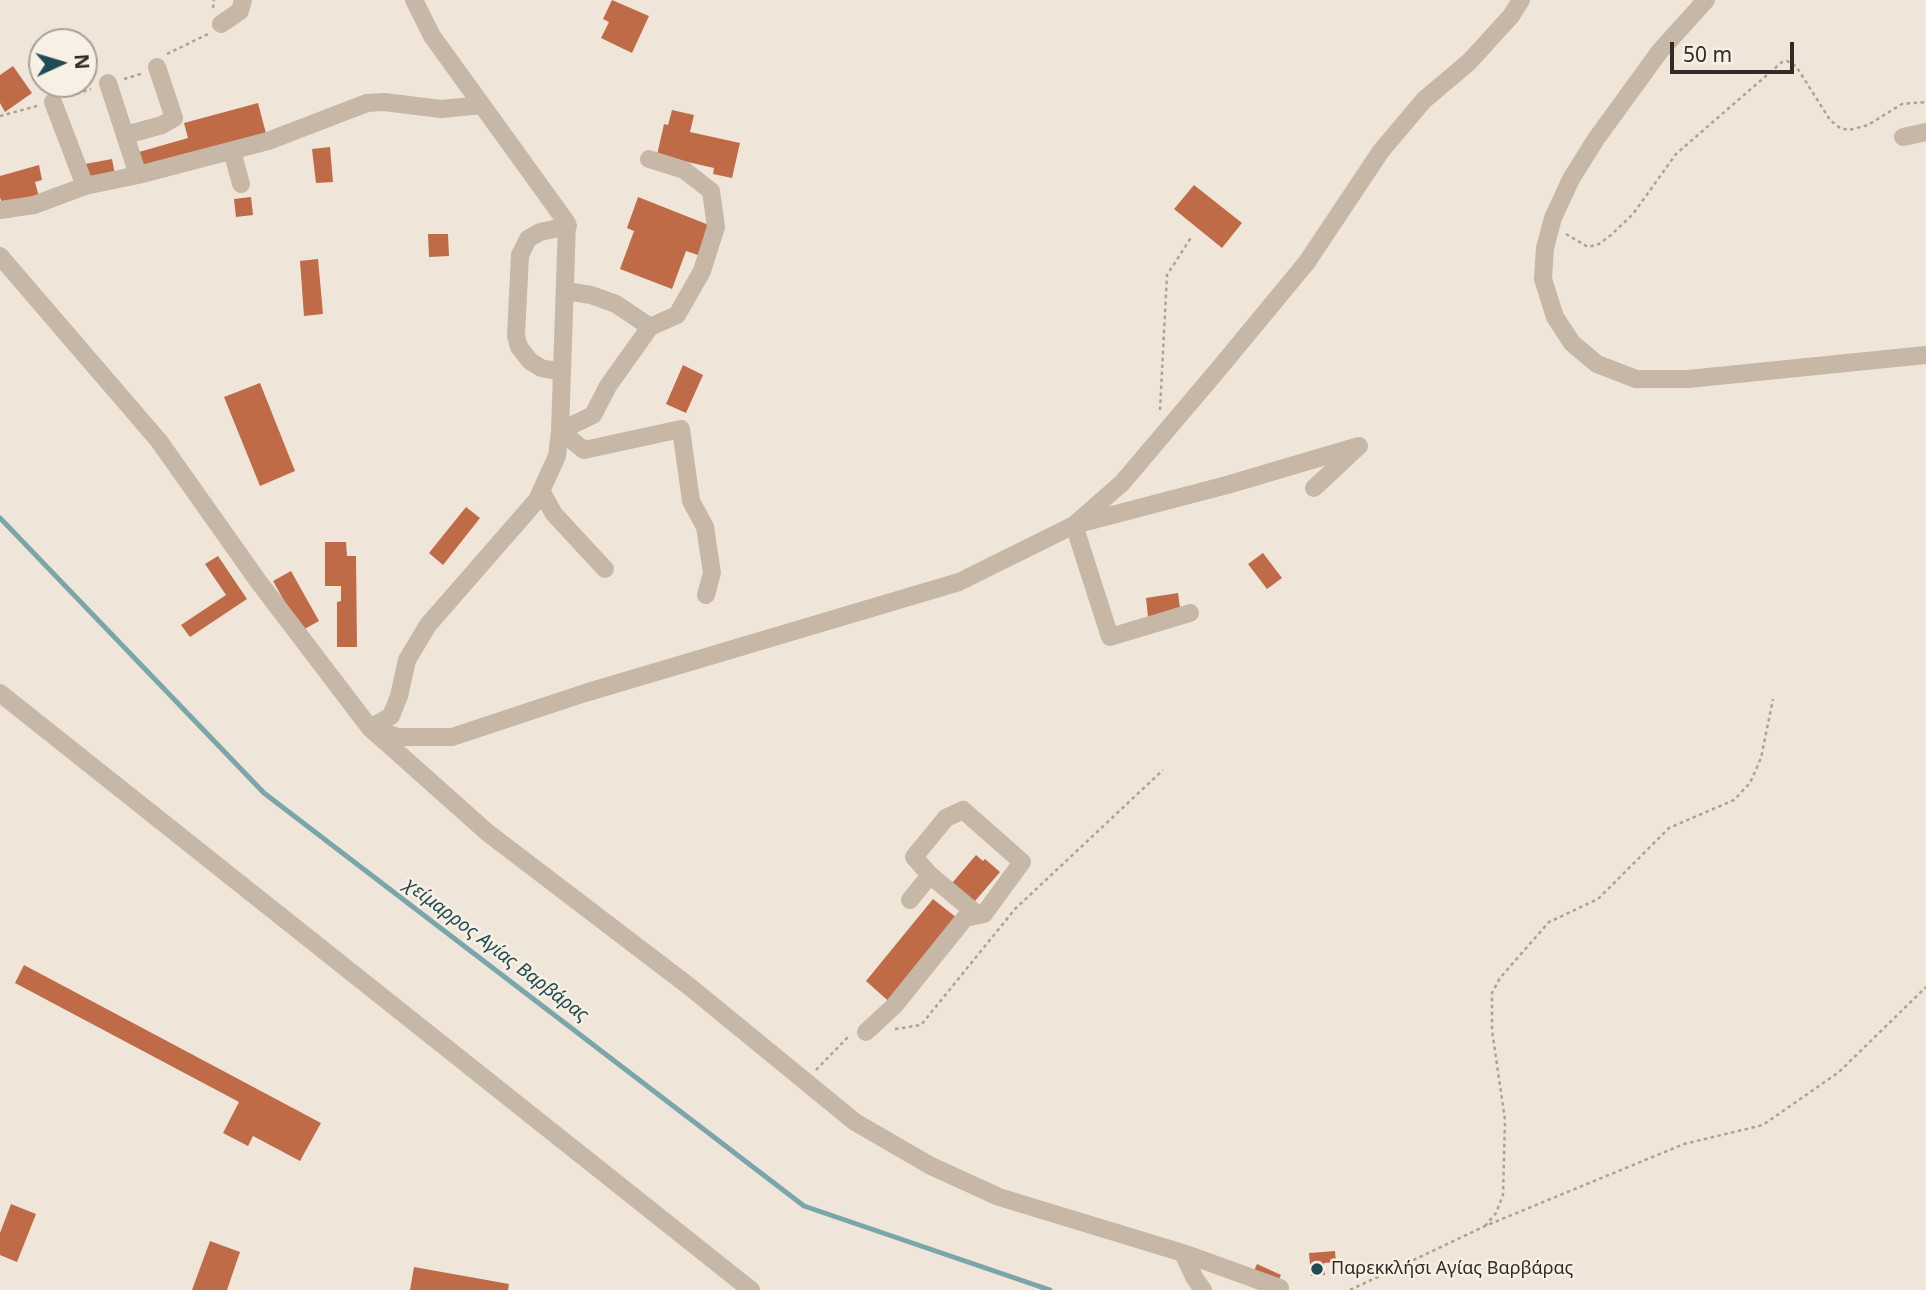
<!DOCTYPE html>
<html>
<head>
<meta charset="utf-8">
<style>
	body { margin:0 }
	#map { position:relative; width:1926px; height:1290px; overflow:hidden; background:#efe6d9; font-family:"Noto Sans",sans-serif }
	canvas { display:block }
	.north { position:absolute; left:28px; top:28px; width:70px; height:70px; box-sizing:border-box; background:#f8f0e5; border:2px solid #a9a199; border-radius:50%; rotate:86deg; font-size:19px; font-weight:700; line-height:28px; text-align:center; color:#332b26 }
	.north::after { content:''; display:block; margin:auto; width:24px; height:32px; background:#1f4b52; clip-path:polygon(50% 0,100% 100%,50% 72%,0 100%) }
	.scale { position:absolute; left:1670px; top:42px; width:124px; height:32px; box-sizing:border-box; border:4px solid #332b26; border-top:0; padding-left:9px; font-size:21px; line-height:24px; white-space:nowrap; color:#332b26; -webkit-text-stroke:5px #f8f0e5; paint-order:stroke }
</style>
</head>
<body>
<div id="map">
<canvas width="1926" height="1290"></canvas>
<div class="north">N</div>
<div class="scale">50 m</div>
</div>
<script>
const g = document.querySelector('canvas').getContext('2d');
g.lineJoin = 'round';
const toPath = rows => new Path2D(rows.map(r => 'M' + r).join(''));
function trace(path, color, width, dash) { g.strokeStyle = color; g.lineWidth = width; g.lineCap = dash ? 'butt' : 'round'; g.setLineDash(dash || []); g.stroke(path); }
function fillPath(path, color) { g.fillStyle = color; g.fill(path, 'evenodd'); }
function write(font, color, halo, rows, align = 'center') {
  g.font = font + ' "Noto Sans",sans-serif'; g.lineWidth = 5; g.setLineDash([]); g.textBaseline = 'middle'; g.strokeStyle = halo; g.fillStyle = color; for (const [text, x, y, turn = 0] of rows) {
    g.save(); g.translate(x, y); g.rotate((+turn || 0) * Math.PI / 180); g.textAlign = isNaN(turn) ? turn : align; if (halo) g.strokeText(text, 0, 0); g.fillText(text, 0, 0); g.restore();
  }
}
trace(toPath([
	[0,518,264,793,804,1206,1050,1290]
]), '#7aa6ab', 5);
fillPath(toPath([
	[612,0,649,16,632,53,601,38,609,22,603,19],
	[13,66,32,93,5,112,0,103,0,75],
	[258,103,268,141,138,175,132,154,188,138,184,123],
	[672,110,694,115,690,132,740,143,732,178,713,174,714,168,657,155,664,124,668,125],
	[330,147,333,182,316,183,312,149],
	[112,159,115,175,88,180,85,164],
	[39,165,42,180,35,182,39,197,3,207,0,197,0,176],
	[1194,185,1242,223,1222,248,1174,209],
	[251,197,253,215,236,217,234,199],
	[638,197,714,227,698,255,686,251,672,289,620,269,634,231,627,228],
	[428,234,448,234,449,256,429,257],
	[318,259,323,314,304,316,300,261],
	[683,365,703,375,686,413,666,404],
	[260,383,295,471,260,486,224,397],
	[466,507,480,518,443,565,429,553],
	[325,542,346,542,347,556,356,556,357,647,337,647,337,602,341,601,341,586,325,586],
	[1263,553,1282,578,1267,589,1248,564],
	[218,556,247,599,190,637,181,625,226,595,205,564],
	[291,571,319,621,301,631,273,581],
	[1178,593,1181,615,1149,626,1146,598],
	[976,855,983,861,985,859,1000,872,969,908,947,889],
	[933,899,962,922,894,1006,866,981],
	[24,965,321,1123,300,1161,253,1136,248,1146,223,1133,239,1102,15,983],
	[11,1204,36,1214,17,1262,0,1255,0,1233],
	[210,1241,240,1252,227,1290,192,1290],
	[1335,1251,1336,1262,1324,1263,1325,1275,1311,1276,1309,1253],
	[1257,1264,1281,1275,1277,1283,1253,1273],
	[414,1267,509,1284,508,1290,410,1290]
]), '#bf6b48');
trace(toPath([
	[213,8,214,0],
	[167,54,208,34],
	[124,79,141,74],
	[70,96,91,89],
	[0,116,37,106],
	[1566,234,1588,247,1599,244,1611,235,1633,214,1676,154,1782,62,1787,61,1796,66,1830,120,1840,128,1849,130,1868,125,1902,104,1926,102],
	[1160,410,1167,275,1192,236],
	[895,1029,921,1025,1015,909,1163,770],
	[816,1070,850,1035],
	[1485,1226,1496,1213,1503,1195,1505,1120,1492,1030,1492,993,1500,978,1549,922,1598,899,1669,828,1734,800,1750,783,1761,758,1773,699],
	[1350,1290,1485,1226,1684,1144,1763,1125,1839,1072,1926,987]
]), '#b2a190', 2.5, [3.5, 3.5]);
trace(toPath([
	[414,0,432,36,567,223,560,431,557,456,537,500,428,625,407,660,399,696,391,716,370,728,488,833,690,987,855,1122,931,1166,999,1197,1183,1253,1194,1277,1203,1290],
	[1706,0,1660,51,1596,139,1571,179,1553,218,1545,248,1543,279,1555,317,1572,343,1597,364,1636,379,1688,379,1926,355],
	[221,24,240,11,243,0],
	[108,83,138,175],
	[53,102,85,186],
	[126,135,162,125,174,118,157,67],
	[1903,137,1926,132],
	[232,151,241,184],
	[649,159,684,170,711,191,716,227,702,271,677,315,650,327,608,386,593,415,560,431,584,450,681,429,691,501,705,527,712,573,706,595],
	[0,210,34,205,85,186,138,175,268,141,367,103,384,102,441,109,482,105],
	[0,256,159,441,258,581,370,728,398,737,452,737,585,693,959,582,1074,525,1122,483,1217,371,1307,262,1381,151,1424,100,1469,62,1511,16,1521,0],
	[566,291,591,295,616,304,650,327],
	[562,372,541,368,530,361,519,347,516,336,520,255,528,239,540,232,568,226],
	[541,491,554,514,605,569],
	[1190,613,1110,637,1074,525,1227,485,1359,446,1314,488],
	[0,693,751,1290],
	[930,875,978,915],
	[866,1032,894,1006,965,918,984,914,1022,862,963,810,946,818,914,857,930,875,910,900],
	[1183,1253,1280,1288]
]), '#c6b7a6', 18);
for (const [x, y, r, color] of [
	[1317,1269,7,"#1f4b52"]
]) { const dot = new Path2D(); dot.arc(x, y, r, 0, 2 * Math.PI); g.fillStyle = color; g.fill(dot); trace(dot, '#f8f0e5', 2.5); }
write('18px', '#332b26', '#f8f0e5', [
	["Παρεκκλήσι Αγίας Βαρβάρας",1331,1269]
], 'left');
write('italic 19px', '#1f4b52', '#f8f0e5', [
	["χείμαρρος Αγίας Βαρβάρας",496,950,37]
]);
</script>
</body>
</html>
